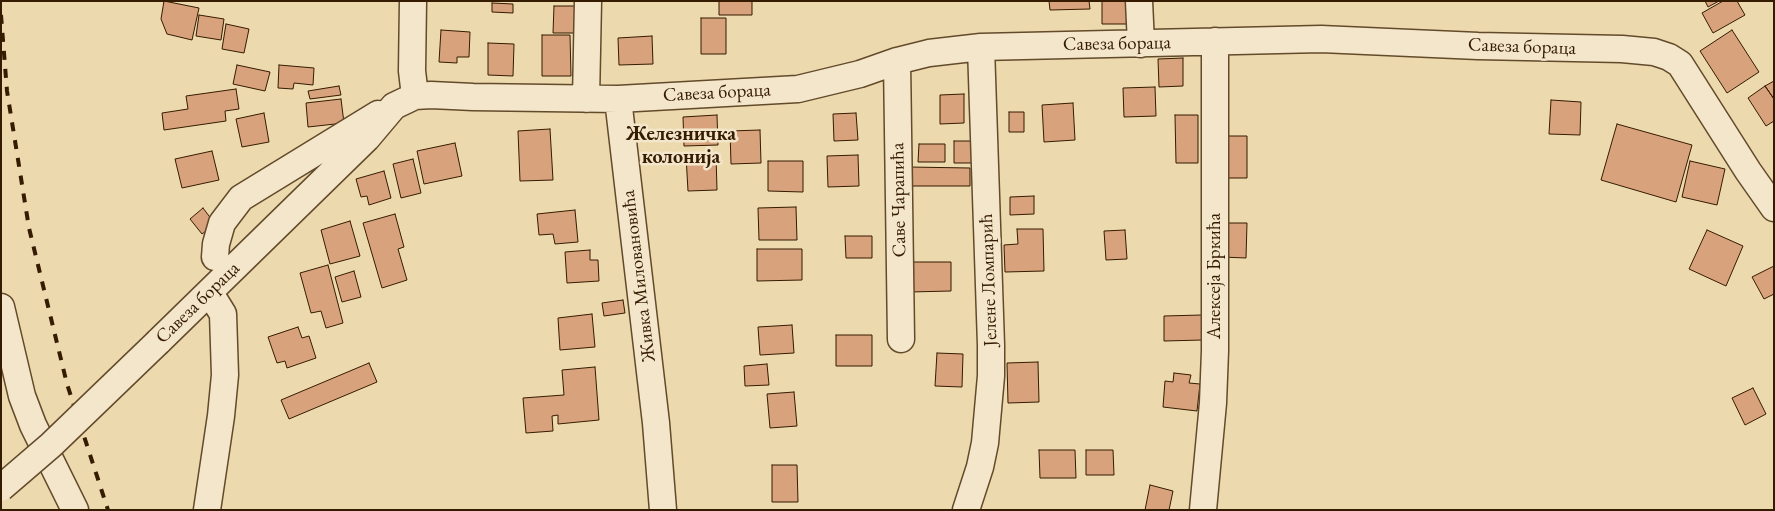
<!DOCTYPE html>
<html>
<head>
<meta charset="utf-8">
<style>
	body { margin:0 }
	#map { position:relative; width:1775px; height:511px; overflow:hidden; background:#ecd9ad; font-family:"EB Garamond",serif }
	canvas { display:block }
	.frame { position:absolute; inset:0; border:2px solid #351b00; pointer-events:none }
</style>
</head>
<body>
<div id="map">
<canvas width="1775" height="511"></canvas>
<div class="frame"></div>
</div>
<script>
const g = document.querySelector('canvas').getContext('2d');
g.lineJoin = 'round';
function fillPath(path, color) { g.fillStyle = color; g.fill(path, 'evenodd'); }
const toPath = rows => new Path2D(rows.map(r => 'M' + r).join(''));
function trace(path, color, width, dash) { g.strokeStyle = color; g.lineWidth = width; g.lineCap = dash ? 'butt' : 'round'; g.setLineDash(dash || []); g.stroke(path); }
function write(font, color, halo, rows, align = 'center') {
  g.font = font + ' "EB Garamond",serif'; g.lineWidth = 5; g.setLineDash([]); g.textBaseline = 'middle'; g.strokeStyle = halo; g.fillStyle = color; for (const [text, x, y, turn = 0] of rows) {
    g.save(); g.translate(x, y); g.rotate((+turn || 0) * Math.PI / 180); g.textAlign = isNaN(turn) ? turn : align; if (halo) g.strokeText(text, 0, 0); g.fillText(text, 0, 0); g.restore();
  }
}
const building = toPath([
	[164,1,199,8,192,40,167,34,161,19,164,1],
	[719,1,752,1,752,15,719,15,719,1],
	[1049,1,1089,1,1090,9,1050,10,1049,1],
	[1102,1,1127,1,1127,24,1102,24,1102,1],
	[1705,1,1719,1,1708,7,1705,1],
	[1723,1,1737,1,1745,15,1713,33,1702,13,1723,1],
	[492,3,513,4,513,13,492,12,492,3],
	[554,6,577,6,577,33,553,33,554,6],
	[199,15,224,19,221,40,196,36,199,15],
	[701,18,726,18,726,54,701,54,701,18],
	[226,24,249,29,244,53,222,49,226,24],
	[441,30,470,32,469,57,457,57,457,63,439,62,441,30],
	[1732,30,1759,72,1727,93,1700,51,1732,30],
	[542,35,570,35,571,76,542,76,542,35],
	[652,36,653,64,619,65,618,38,652,36],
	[488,43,514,44,513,76,488,75,488,43],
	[1183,58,1183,86,1159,87,1158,59,1183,58],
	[237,65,270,72,265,91,233,84,237,65],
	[279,65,314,68,313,85,294,83,293,89,278,88,279,65],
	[1774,81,1774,99,1765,86,1774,81],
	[339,86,341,95,310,99,308,91,339,86],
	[1765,86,1774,99,1774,121,1766,126,1748,98,1765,86],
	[1155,87,1156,116,1124,117,1123,88,1155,87],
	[236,89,239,109,225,111,226,121,164,130,162,113,188,109,186,96,236,89],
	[964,94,964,123,940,124,940,95,964,94],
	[341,99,344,123,308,127,306,103,341,99],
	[1551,100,1581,102,1580,135,1549,134,1551,100],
	[1073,103,1075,140,1044,142,1042,105,1073,103],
	[1009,112,1024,112,1024,132,1009,132,1009,112],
	[264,113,269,142,242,147,236,119,264,113],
	[856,113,858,140,834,141,833,114,856,113],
	[717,115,718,145,684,146,683,117,717,115],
	[1175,115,1198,115,1198,163,1176,163,1175,115],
	[1617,124,1692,145,1676,202,1601,180,1617,124],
	[550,129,553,180,520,181,518,131,550,129],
	[760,130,761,163,731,164,730,131,760,130],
	[1223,136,1247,136,1247,178,1223,178,1223,136],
	[954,141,974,141,974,163,954,163,954,141],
	[455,143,462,176,424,184,417,151,455,143],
	[919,144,945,144,945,162,918,162,919,144],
	[212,151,219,180,182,188,175,159,212,151],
	[716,155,717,190,688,191,686,156,716,155],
	[858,155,859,186,828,187,827,156,858,155],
	[413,159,421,193,401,198,393,164,413,159],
	[768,161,803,161,803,192,768,191,768,161],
	[1690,161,1725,169,1717,205,1682,197,1690,161],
	[908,167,970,168,970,186,908,186,908,167],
	[384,171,391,198,369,205,367,196,361,197,356,179,384,171],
	[1034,196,1034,214,1010,215,1010,197,1034,196],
	[796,207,797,240,759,240,758,208,796,207],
	[203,208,215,224,202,234,190,219,203,208],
	[575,210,578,242,555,244,553,234,539,235,537,214,575,210],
	[395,214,404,247,398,249,407,280,382,288,363,223,395,214],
	[350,221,360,256,330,264,321,230,350,221],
	[1223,223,1247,223,1246,258,1222,257,1223,223],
	[1017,229,1043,229,1044,271,1005,272,1004,245,1018,244,1017,229],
	[1125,230,1127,259,1106,260,1104,231,1125,230],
	[1707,230,1743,246,1726,286,1689,269,1707,230],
	[845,236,872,236,872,258,846,258,845,236],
	[757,249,802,249,802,280,757,281,757,249],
	[590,250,590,260,598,260,599,281,567,283,565,252,590,250],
	[909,262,951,262,951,291,909,292,909,262],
	[328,265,343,323,326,328,321,311,311,313,300,273,328,265],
	[1774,266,1774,294,1764,299,1752,277,1774,266],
	[354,271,361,297,342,302,335,277,354,271],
	[623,300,625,313,604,316,602,303,623,300],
	[592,314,595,347,560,350,558,318,592,314],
	[1202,315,1202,340,1164,341,1164,316,1202,315],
	[792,325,794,353,760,355,758,327,792,325],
	[298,327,302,338,309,336,316,358,287,368,285,361,277,363,268,337,298,327],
	[836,335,872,335,872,366,836,366,836,335],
	[937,353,963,354,962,387,935,386,937,353],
	[1038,362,1039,402,1008,403,1007,363,1038,362],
	[369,363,377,382,289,419,281,400,369,363],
	[767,364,769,385,745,386,744,366,767,364],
	[595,367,599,420,558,424,558,415,552,416,553,431,526,433,523,398,564,395,562,370,595,367],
	[1174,373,1191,375,1189,383,1200,384,1197,411,1163,407,1165,381,1173,382,1174,373],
	[1753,388,1766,414,1745,425,1732,398,1753,388],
	[794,392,797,426,770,428,767,394,794,392],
	[1039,450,1075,450,1076,478,1040,478,1039,450],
	[1086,450,1113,450,1114,475,1086,475,1086,450],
	[772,465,797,465,798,502,772,502,772,465],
	[1150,485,1173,491,1169,510,1145,510,1150,485]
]);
fillPath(building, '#d8a27d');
trace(building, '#351b00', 1);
const minor = toPath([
	[413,1,412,71,415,96],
	[1139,1,1141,44],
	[897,61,901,339],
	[586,99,588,1],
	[618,99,656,423,663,510],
	[215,257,216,244,222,223,241,198,378,114],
	[1,307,22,396,33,425,75,510],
	[158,342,367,138,394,106,415,96,431,95,473,97,618,99,798,89,860,74,897,61,929,53,981,47,1321,39,1478,46,1622,49,1654,52,1669,57,1680,64,1748,171,1774,208],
	[207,510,221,416,225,375,223,314,210,293],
	[966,510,980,467,985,443,991,376,991,345,981,47],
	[1203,510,1213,403,1215,351,1215,41]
]);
trace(minor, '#634a2b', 29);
trace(minor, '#f3e6ca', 26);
trace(toPath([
	[1,15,7,91,29,228,67,384,108,510]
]), '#351b00', 4, [9, 9]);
const minorBridge = toPath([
	[1,488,51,445,158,342]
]);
trace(minorBridge, '#634a2b', 29, []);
trace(minorBridge, '#f3e6ca', 26);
write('19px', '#351b00', '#f3e6ca', [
	["Савеза бораца",1117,44,-1],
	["Савеза бораца",1522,47,2],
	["Савеза бораца",717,93,-3],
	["Саве Чарапића",899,200,-91],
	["Живка Миловановића",639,276,-97],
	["Алексеја Бркића",1215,276,-90],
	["Јелене Ломпарић",989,280,-92],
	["Савеза бораца",198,303,-44]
]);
write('bold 20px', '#351b00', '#f3e6ca', [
	["Железничка",681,135],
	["колонија",681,158]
]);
</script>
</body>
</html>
